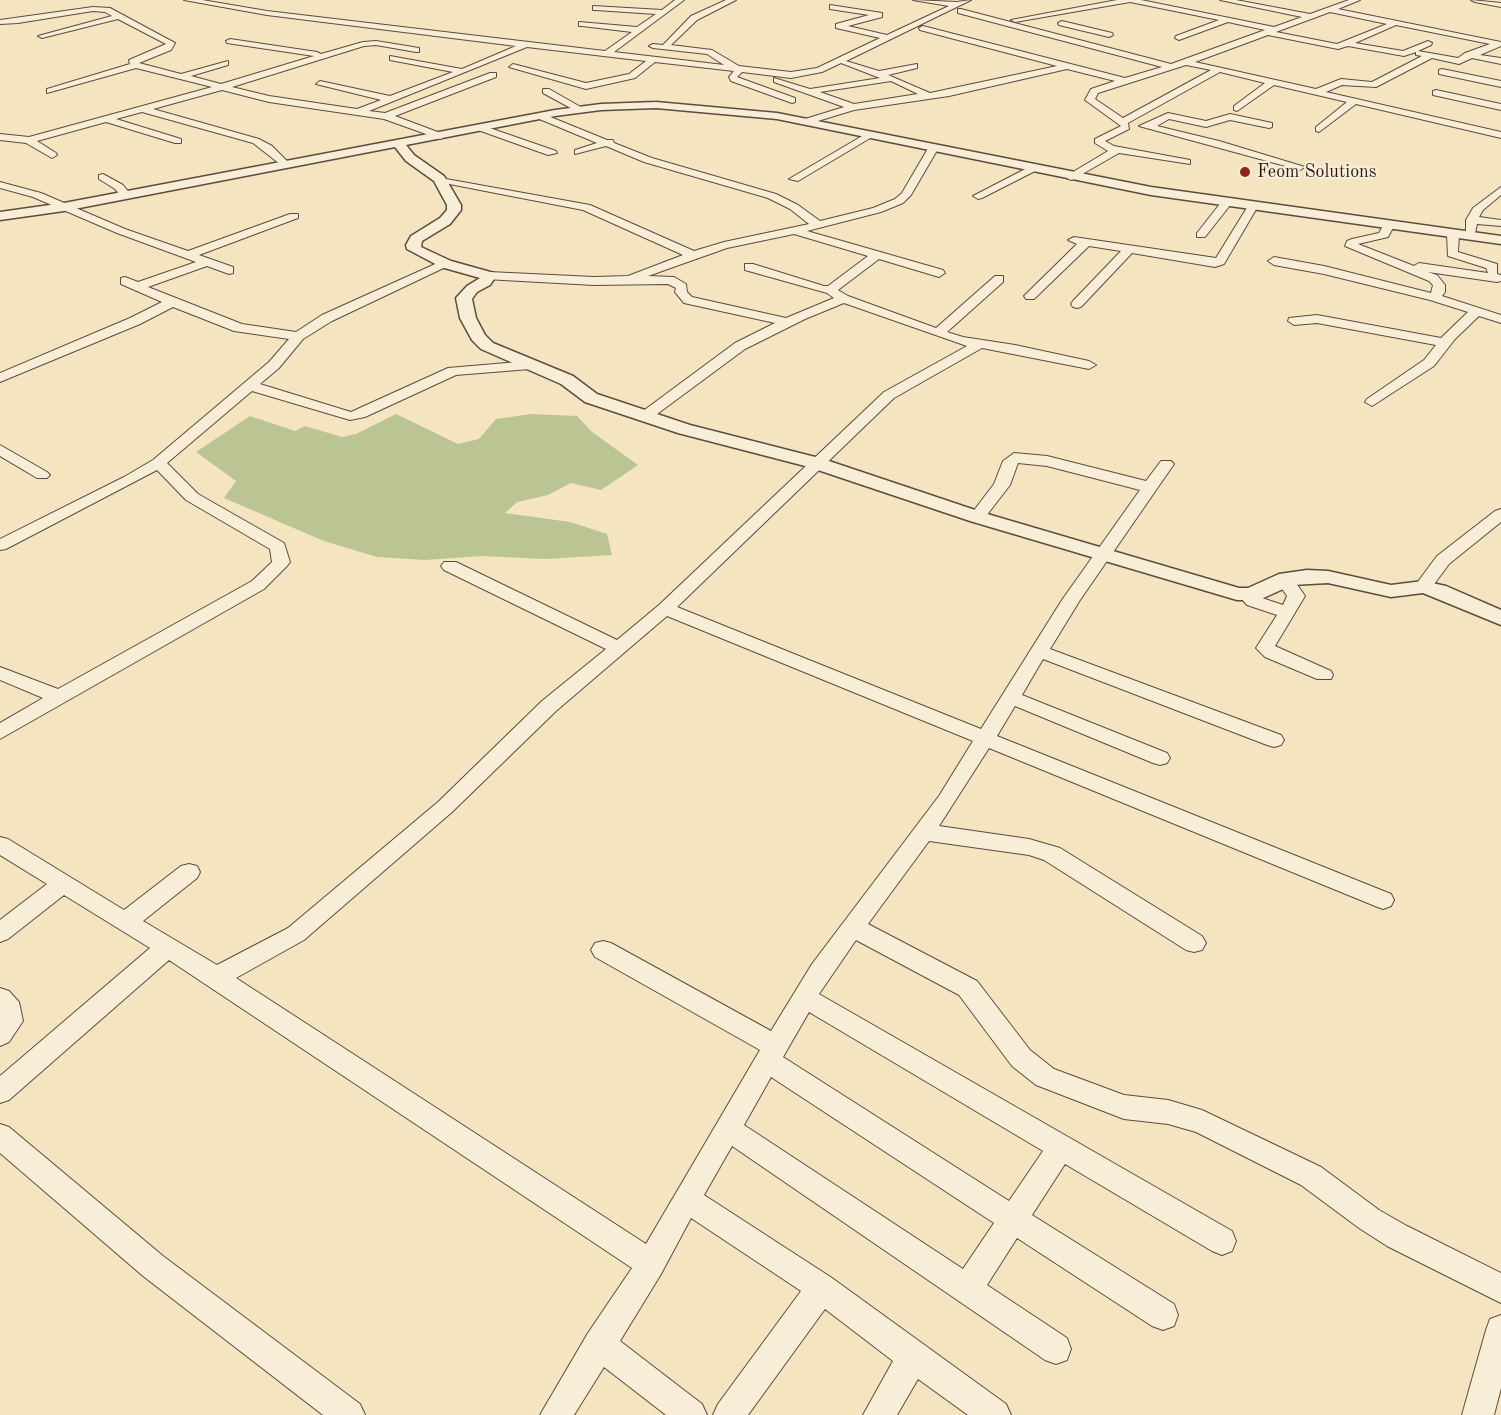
<!DOCTYPE html>
<html>
<head>
<meta charset="utf-8">
<style>
	body { margin:0 }
	canvas { display:block; background:#f5e4c0 }
</style>
</head>
<body>
<canvas width="1501" height="1415"></canvas>
<script>
const g = document.querySelector('canvas').getContext('2d');
g.lineJoin = 'round';
function fillPath(path, color) { g.fillStyle = color; g.fill(path, 'evenodd'); }
const toPath = rows => new Path2D(rows.map(r => 'M' + r).join(''));
function trace(path, color, width, dash) { g.strokeStyle = color; g.lineWidth = width; g.lineCap = dash ? 'butt' : 'round'; g.setLineDash(dash || []); g.stroke(path); }
function write(font, color, halo, rows, align = 'center') {
  g.font = font + ' "Old Standard TT",serif'; g.lineWidth = 4.5; g.setLineDash([]); g.textBaseline = 'middle'; g.strokeStyle = halo; g.fillStyle = color; for (const [text, x, y, turn = 0] of rows) {
    g.save(); g.translate(x, y); g.rotate((+turn || 0) * Math.PI / 180); g.textAlign = isNaN(turn) ? turn : align; if (halo) g.strokeText(text, 0, 0); g.fillText(text, 0, 0); g.restore();
  }
}
fillPath(toPath([
	[396,414,458,444,479,439,496,419,531,414,577,416,592,432,638,465,601,490,571,483,548,495,517,502,505,513,570,522,607,534,612,555,545,559,483,556,425,560,377,557,324,541,224,498,236,481,196,452,250,416,295,431,305,426,342,437,356,434]
]), '#bbc493');
const minor = toPath([
	[184,0,202,0,267,11,605,51,632,32,582,26,579,26,579,22,637,27,656,14,596,10,593,10,593,6,662,10,675,0,684,0,614,52,724,65,707,54,653,48,649,46,653,44,663,45,691,16,726,0,736,0,697,20,671,45,712,50,739,66,791,72,817,68,880,38,836,28,836,24,869,15,830,9,830,5,882,13,882,17,848,26,887,35,949,6,913,0,957,2,971,0,846,61,879,71,917,64,917,68,888,75,930,93,1057,66,920,30,919,28,923,26,1125,78,1162,67,958,13,958,9,961,9,1171,64,1265,30,1228,22,1179,40,1175,38,1176,36,1219,20,1130,2,1015,22,1011,20,1117,0,1141,0,1274,27,1302,17,1220,0,1236,0,1310,14,1349,0,1360,0,1338,9,1501,42,1501,46,1480,55,1501,58,1501,64,1472,58,1459,64,1432,58,1376,87,1342,85,1326,92,1501,132,1501,138,1356,104,1319,132,1316,131,1316,127,1347,102,1274,85,1237,111,1234,110,1234,106,1265,83,1220,72,1128,123,1129,129,1105,141,1114,146,1190,160,1190,164,1119,153,1072,180,1068,179,1068,175,1108,151,1095,143,1095,139,1121,126,1085,100,1091,89,1115,81,1067,69,949,96,854,110,808,124,805,123,805,119,844,107,774,82,774,78,810,89,880,78,841,63,822,72,791,78,742,72,737,77,795,98,795,102,792,103,731,81,729,77,734,71,655,62,635,78,586,89,509,67,513,64,586,83,629,74,646,61,527,47,369,111,385,113,490,73,496,73,496,77,395,116,443,134,443,138,440,139,384,119,269,102,222,90,153,109,259,139,272,146,289,163,290,165,285,168,253,143,142,112,116,119,181,139,181,143,175,143,106,122,37,141,56,153,57,155,52,158,26,143,0,140,0,134,29,137,212,87,136,68,47,93,47,89,130,64,129,60,166,44,118,19,42,38,38,36,112,16,105,12,93,11,18,23,0,24,0,20,93,7,110,8,175,43,171,50,139,63,181,74,228,61,228,65,191,76,221,84,314,56,227,43,226,41,230,39,317,52,321,54,363,42,376,41,419,48,419,52,416,52,376,45,364,46,232,87,269,96,357,109,381,100,316,84,320,81,390,96,453,72,390,60,390,56,462,69,516,46,267,15,184,0],
	[1330,12,1387,24,1337,44,1276,32,1330,12],
	[1396,25,1490,44,1465,53,1458,58,1418,51,1431,45,1432,43,1428,41,1403,51,1355,43,1396,25],
	[1268,35,1338,49,1348,46,1404,56,1416,52,1416,55,1422,56,1372,82,1341,79,1316,89,1195,62,1268,35],
	[1186,65,1211,70,1123,118,1095,99,1098,93,1186,65],
	[891,81,918,94,854,104,820,92,891,81],
	[1471,0,1501,3,1501,7,1475,2,1471,0],
	[1062,21,1112,33,1113,35,1109,37,1059,25,1058,23,1062,21],
	[1442,69,1501,81,1501,87,1439,74,1439,70,1442,69],
	[543,89,549,89,586,110,578,112,543,93,543,89],
	[1436,90,1501,104,1501,110,1433,95,1433,91,1436,90],
	[1168,113,1206,121,1230,114,1272,123,1272,127,1269,128,1230,120,1206,127,1169,119,1157,126,1219,141,1305,167,1300,170,1139,126,1168,113],
	[537,114,543,114,607,140,613,140,614,143,652,158,776,194,798,205,820,221,873,208,895,199,902,193,930,145,938,145,939,147,911,195,903,203,881,212,807,231,943,270,945,273,939,277,879,259,838,290,848,296,936,328,995,276,1003,276,1003,282,947,332,963,337,1015,345,1089,361,1096,365,1089,369,982,348,894,398,677,607,981,729,1062,600,1140,490,1047,466,1018,463,1010,485,983,520,971,520,969,517,994,484,1003,461,1014,453,1047,456,1146,481,1161,461,1171,461,1174,464,1080,600,1050,649,1281,735,1284,740,1281,745,1274,747,1267,745,1043,659,1022,695,1167,753,1170,758,1167,763,1160,765,1153,763,1015,706,997,736,1391,894,1394,900,1391,906,1383,909,1375,906,989,748,939,826,1029,839,1060,848,1202,936,1206,943,1202,950,1194,952,1186,950,1044,860,1029,855,929,841,868,924,977,981,1030,1050,1054,1069,1124,1095,1168,1100,1202,1110,1321,1167,1379,1210,1407,1226,1501,1273,1501,1303,1387,1246,1359,1228,1301,1185,1196,1132,1168,1124,1124,1119,1036,1085,1012,1066,959,995,856,940,819,994,1232,1231,1236,1241,1232,1251,1222,1255,1212,1251,1065,1164,1032,1215,1174,1304,1178,1315,1174,1326,1163,1330,1152,1326,1017,1238,987,1285,1067,1338,1071,1349,1067,1360,1056,1364,1045,1360,732,1146,704,1195,832,1278,1006,1404,1011,1415,968,1415,918,1379,897,1415,863,1415,893,1361,825,1309,748,1415,713,1415,718,1404,801,1291,691,1218,661,1274,620,1341,702,1404,707,1415,666,1415,604,1367,574,1415,540,1415,588,1333,632,1268,169,960,9,1100,0,1103,0,1076,150,948,64,895,8,939,0,942,0,920,47,884,0,855,0,837,8,839,124,910,181,866,189,864,197,866,200,872,197,878,143,921,217,965,288,928,438,802,542,701,606,649,444,570,441,566,444,562,456,562,617,640,659,605,884,392,967,346,844,303,805,319,745,349,649,420,639,420,637,417,639,414,735,343,775,323,684,303,675,292,676,288,668,284,594,285,485,279,485,273,489,272,594,277,628,276,683,255,583,210,439,182,434,179,435,177,590,205,694,251,724,242,809,224,790,209,768,198,644,162,606,146,575,154,575,150,597,143,537,118,537,114],
	[794,234,868,256,828,286,824,286,753,264,745,264,745,270,827,293,834,298,786,318,692,297,687,292,686,284,674,277,648,276,727,248,794,234],
	[667,616,973,741,939,796,812,964,771,1031,611,943,603,941,595,943,591,950,595,957,760,1050,646,1244,236,978,304,940,452,812,556,711,667,616],
	[809,1012,1043,1151,1009,1201,783,1057,809,1012],
	[771,1077,994,1223,963,1269,744,1125,771,1077],
	[481,125,556,151,557,153,548,155,478,130,476,128,481,125],
	[869,132,877,134,798,181,789,179,869,132],
	[1033,165,1038,168,1037,170,982,198,978,199,973,196,1033,165],
	[103,174,123,185,131,195,130,197,122,197,115,189,99,179,99,175,103,174],
	[0,182,41,193,125,229,188,251,290,214,298,214,298,218,199,255,233,267,233,273,229,274,207,266,148,287,242,324,296,332,322,315,442,261,446,260,452,264,332,321,303,339,279,368,260,384,351,412,448,368,530,361,537,365,530,369,456,375,365,417,350,420,252,391,167,463,198,494,284,543,290,562,287,566,264,589,0,739,0,723,43,698,0,680,0,667,58,689,252,581,272,562,270,549,186,500,157,470,6,549,0,550,0,539,124,477,153,460,269,362,289,339,234,331,173,307,140,324,0,382,0,373,130,318,162,302,121,284,121,278,125,277,138,282,196,262,117,233,33,197,0,188,0,182],
	[1501,187,1501,195,1483,210,1479,217,1501,220,1501,226,1477,224,1474,238,1466,238,1466,220,1473,208,1501,187],
	[1227,199,1231,200,1231,204,1205,237,1197,237,1197,233,1223,200,1227,199],
	[1253,203,1258,206,1224,264,1215,267,1132,253,1081,307,1077,308,1073,307,1071,304,1073,301,1121,251,1089,246,1034,299,1026,299,1024,296,1077,244,1068,240,1074,237,1216,258,1248,206,1253,203],
	[1388,223,1394,226,1388,237,1358,244,1414,266,1419,263,1488,273,1486,268,1448,256,1447,234,1453,231,1459,234,1458,252,1497,264,1497,274,1501,275,1501,281,1497,282,1428,272,1437,275,1445,285,1445,292,1442,296,1501,315,1501,323,1479,316,1455,339,1434,366,1372,406,1365,402,1367,399,1424,360,1436,345,1317,323,1294,325,1288,321,1289,318,1317,315,1441,338,1468,312,1430,300,1324,274,1274,265,1268,261,1274,257,1324,266,1431,293,1433,285,1429,281,1345,246,1347,241,1352,239,1379,233,1384,224,1388,223],
	[0,445,47,472,50,475,47,478,37,478,0,456,0,445],
	[1501,509,1501,522,1449,564,1429,591,1417,591,1414,587,1437,556,1495,511,1501,509],
	[1285,575,1291,576,1305,596,1275,646,1331,671,1333,675,1331,679,1317,679,1265,657,1256,648,1277,615,1247,605,1241,598,1242,595,1245,591,1251,590,1257,591,1259,597,1283,605,1287,596,1276,580,1279,576,1285,575],
	[0,988,9,991,19,1002,23,1021,9,1042,0,1046,0,988],
	[0,1124,9,1127,163,1256,360,1404,365,1415,323,1415,143,1276,0,1153,0,1124],
	[1501,1315,1501,1388,1494,1415,1462,1415,1486,1330,1490,1319,1501,1315]
]);
const tertiary = toPath([
	[656,102,777,113,1151,187,1501,236,1501,244,1151,195,777,119,656,108,601,110,555,116,406,145,414,155,444,176,461,205,461,210,450,224,422,241,421,247,451,261,494,273,496,276,490,285,477,292,472,299,476,318,485,335,493,343,573,376,597,394,690,425,823,459,984,513,1239,588,1248,588,1279,574,1307,570,1328,571,1391,585,1423,581,1446,586,1501,610,1501,625,1423,593,1391,597,1328,583,1292,585,1259,600,1237,600,970,521,809,467,678,433,585,402,561,384,481,349,472,340,460,318,456,298,467,286,480,278,441,267,407,249,406,245,411,236,440,218,447,210,447,205,434,181,406,161,395,147,64,211,0,220,0,212,64,203,555,110,601,104,656,102]
]);
trace(minor, '#5c4c3f', 2);
trace(tertiary, '#5c4c3f', 3);
fillPath(minor, '#f8edd6');
fillPath(tertiary, '#f8edd6');
for (const [x, y, r, color] of [
	[1245,172,6,"#8f2418"]
]) { const dot = new Path2D(); dot.arc(x, y, r, 0, 2 * Math.PI); g.fillStyle = color; g.fill(dot); trace(dot, '#f8edd6', 2); }
write('18px', '#291a14', '#f8edd6', [
	["Feom Solutions",1257,172]
], 'left');
</script>
</body>
</html>
